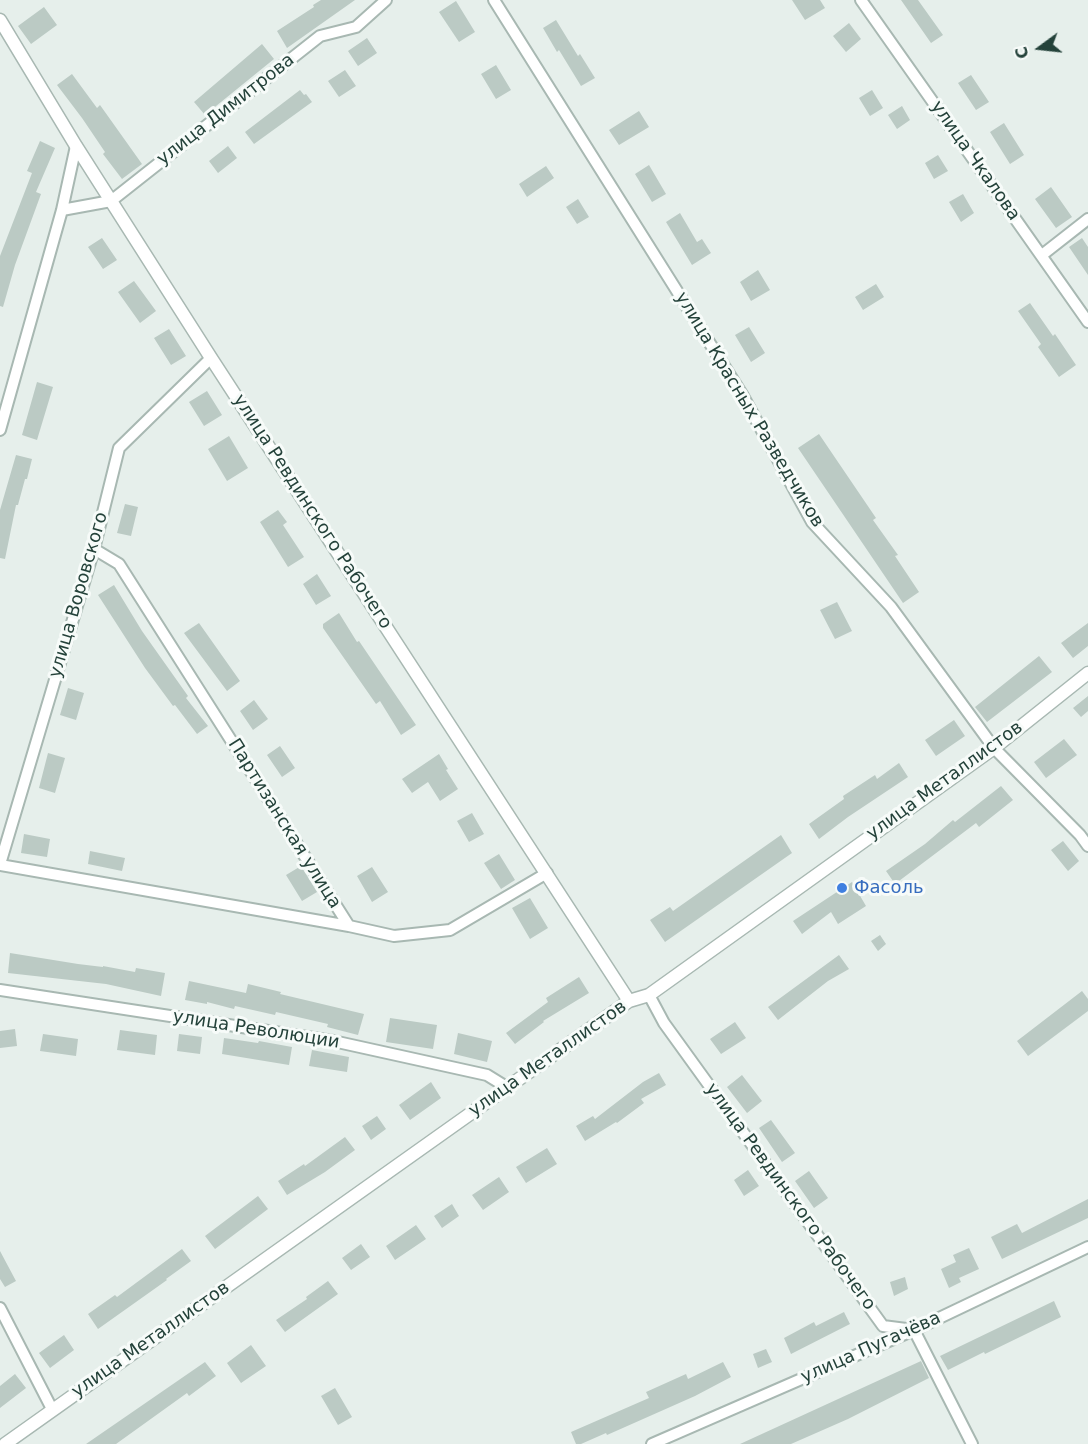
<!DOCTYPE html>
<html>
<head>
<meta charset="utf-8">
<style>
	body { margin:0 }
	#map { position:relative; width:1088px; height:1444px; overflow:hidden; background:#e6efeb; font-family:"DejaVu Sans",sans-serif }
	canvas { display:block }
	.north { position:absolute; left:1010px; top:18px; width:60px; height:60px; -webkit-text-stroke:4px #f7fbf9; paint-order:stroke; rotate:255deg; font-size:16px; font-weight:700; line-height:24px; text-align:center; color:#24423a }
	.north::after { content:''; display:block; margin:auto; width:21px; height:27px; background:#24423a; clip-path:polygon(50% 0,100% 100%,50% 72%,0 100%) }
</style>
</head>
<body>
<div id="map">
<canvas width="1088" height="1444"></canvas>
<div class="north">С</div>
</div>
<script>
const g = document.querySelector('canvas').getContext('2d');
g.lineJoin = 'round';
function fillPath(path, color) { g.fillStyle = color; g.fill(path, 'evenodd'); }
const toPath = rows => new Path2D(rows.map(r => 'M' + r).join(''));
function trace(path, color, width, dash) { g.strokeStyle = color; g.lineWidth = width; g.lineCap = dash ? 'butt' : 'round'; g.setLineDash(dash || []); g.stroke(path); }
function write(font, color, halo, rows, align = 'center') {
  g.font = font + ' "DejaVu Sans",sans-serif'; g.lineWidth = 6; g.setLineDash([]); g.textBaseline = 'middle'; g.strokeStyle = halo; g.fillStyle = color; for (const [text, x, y, turn = 0] of rows) {
    g.save(); g.translate(x, y); g.rotate((+turn || 0) * Math.PI / 180); g.textAlign = isNaN(turn) ? turn : align; if (halo) g.strokeText(text, 0, 0); g.fillText(text, 0, 0); g.restore();
  }
}
fillPath(toPath([
	[321,0,355,0,287,48,277,31,314,7,313,5],
	[792,0,820,0,825,8,805,20],
	[901,0,918,0,943,35,931,43],
	[456,1,475,32,459,42,439,12],
	[44,7,57,25,31,44,18,26],
	[556,20,578,56,580,54,595,78,581,86,559,50,557,52,543,28],
	[849,23,861,39,846,52,833,36],
	[367,38,377,53,358,66,348,51],
	[262,44,274,59,205,115,194,102],
	[496,65,511,90,496,99,481,74],
	[345,70,356,86,339,97,328,81],
	[72,74,97,108,100,105,142,164,122,179,103,154,105,152,82,118,57,85],
	[971,75,989,102,976,110,958,83],
	[300,90,304,95,306,94,312,102,254,144,245,132],
	[872,90,883,108,870,116,859,98],
	[902,106,910,120,897,129,888,115],
	[639,111,649,127,619,145,609,130],
	[1004,123,1024,155,1010,164,990,132],
	[40,141,55,148,36,192,41,194,15,265,3,307,0,306,0,256,32,173,27,171],
	[228,146,237,158,218,173,209,161],
	[938,155,948,171,934,179,925,163],
	[649,165,666,194,652,202,635,174],
	[546,166,554,178,527,197,519,184],
	[1051,187,1072,217,1056,228,1035,199],
	[963,194,974,213,961,222,949,202],
	[578,199,589,217,577,224,566,207],
	[680,213,697,242,702,239,711,253,692,265,666,222],
	[102,238,117,260,103,269,88,247],
	[1082,238,1088,247,1088,275,1069,247],
	[758,270,770,290,751,301,740,282],
	[134,281,156,311,140,323,118,292],
	[876,284,884,297,863,310,855,297],
	[1030,303,1053,336,1055,334,1076,365,1059,377,1038,347,1041,344,1018,311],
	[749,327,765,353,751,362,735,335],
	[169,329,186,356,171,365,154,338],
	[37,382,53,387,37,440,22,435],
	[207,391,222,415,204,426,189,402],
	[819,434,876,518,873,520,898,555,895,556,919,592,903,603,798,448],
	[229,436,248,468,227,481,208,449],
	[16,455,32,459,27,479,25,479,18,505,16,505,5,559,0,558,0,510],
	[125,504,138,507,131,536,117,533],
	[278,510,287,522,283,525,304,557,288,567,260,522],
	[317,574,331,596,316,605,303,584],
	[114,585,142,631,188,696,186,698,208,726,197,734,175,705,173,706,145,668,98,595],
	[837,602,852,631,835,639,820,610],
	[339,613,357,642,359,641,416,725,401,735,380,701,376,704,323,628,323,624],
	[199,623,240,681,227,691,184,633],
	[1088,623,1088,646,1073,658,1061,643],
	[1039,656,1052,672,987,722,975,707],
	[68,688,84,693,76,720,60,715],
	[1088,696,1088,711,1081,717,1073,708],
	[254,700,268,719,253,730,240,711],
	[954,720,965,736,936,756,925,740],
	[1064,739,1077,755,1046,778,1034,762],
	[280,746,295,768,282,777,267,755],
	[48,753,65,758,55,793,39,788],
	[439,754,448,769,446,770,458,789,440,801,428,782,412,793,402,779],
	[899,763,908,777,848,817,819,839,809,824,844,799,843,796,875,775,877,779],
	[1001,786,1013,800,979,827,976,823,895,884,886,871,925,844,953,820,955,822],
	[472,813,484,834,469,842,457,821],
	[24,834,50,839,47,857,21,853],
	[781,835,792,853,665,942,650,920,670,907,673,911],
	[1063,841,1079,861,1068,871,1051,850],
	[90,851,125,858,122,871,88,864],
	[499,854,515,880,501,889,484,863],
	[301,866,317,892,302,901,286,875],
	[372,867,388,892,372,902,357,876],
	[852,882,866,906,838,924,831,912,802,934,793,921],
	[530,898,548,928,530,939,512,908],
	[880,935,886,944,878,951,871,941],
	[10,953,78,964,103,967,103,966,135,972,136,968,165,973,161,996,106,984,8,973],
	[839,955,849,969,828,981,778,1020,768,1007],
	[579,977,589,993,543,1021,544,1022,515,1044,506,1033,548,1002,546,998],
	[189,981,246,993,248,984,281,992,280,994,364,1014,358,1035,327,1027,328,1024,276,1012,275,1015,235,1006,234,1009,207,1002,207,1004,185,1000],
	[1082,991,1088,999,1088,1011,1028,1056,1017,1041],
	[390,1018,437,1025,433,1049,386,1042],
	[735,1022,746,1038,721,1054,710,1039],
	[15,1029,17,1046,0,1048,0,1031],
	[120,1030,157,1035,155,1055,117,1050],
	[458,1033,492,1041,487,1062,454,1054],
	[43,1034,78,1039,76,1056,40,1051],
	[179,1034,202,1037,200,1054,177,1051],
	[224,1038,258,1043,259,1041,292,1047,289,1065,222,1054],
	[312,1050,349,1057,347,1072,309,1066],
	[659,1073,666,1085,641,1099,644,1103,617,1123,616,1122,585,1141,576,1126,593,1116,595,1119,643,1082],
	[742,1075,762,1101,747,1113,727,1087],
	[431,1082,441,1098,410,1120,399,1105],
	[377,1116,386,1129,371,1140,362,1126],
	[771,1120,795,1153,782,1162,759,1128],
	[345,1137,355,1150,325,1172,287,1195,278,1181,304,1164,305,1166],
	[547,1148,557,1164,526,1183,516,1167],
	[748,1170,759,1186,744,1196,734,1180],
	[809,1171,828,1198,814,1208,795,1181],
	[499,1177,509,1192,483,1210,472,1195],
	[258,1196,268,1209,215,1249,205,1236],
	[1088,1199,1088,1218,1002,1259,991,1237,1017,1224,1022,1233],
	[452,1204,459,1216,442,1228,434,1216],
	[416,1225,426,1239,395,1260,386,1246],
	[361,1244,370,1257,351,1270,342,1258],
	[969,1248,979,1269,959,1278,961,1282,949,1288,941,1269,956,1262,953,1255],
	[182,1249,191,1261,166,1279,167,1280,98,1329,88,1314,115,1295,117,1297],
	[0,1251,16,1281,5,1287,0,1279],
	[905,1277,908,1289,894,1296,890,1282],
	[328,1281,338,1294,285,1332,276,1320,307,1299,306,1297],
	[1054,1301,1061,1317,985,1354,984,1352,948,1370,940,1356],
	[844,1312,850,1324,791,1354,784,1338,814,1322,816,1326],
	[64,1335,74,1350,50,1368,39,1353],
	[251,1345,266,1366,241,1383,227,1363],
	[766,1349,772,1362,758,1368,753,1354],
	[921,1361,929,1378,848,1419,791,1444,740,1444],
	[205,1362,216,1376,189,1396,187,1393,116,1444,86,1444],
	[723,1362,731,1377,695,1396,607,1435,606,1433,581,1444,576,1444,571,1432,649,1398,646,1392,686,1374,688,1379],
	[15,1374,26,1388,0,1408,0,1386],
	[335,1388,352,1417,338,1425,321,1396]
]), '#bbcac4');
const minor = toPath([
	[494,0,743,396,812,522,891,607,994,748,1080,835,1088,846],
	[861,0,1088,322],
	[62,210,111,201,320,36,356,27,386,0],
	[1042,255,1088,219],
	[0,430,62,210,76,146],
	[94,549,119,564,349,926,394,936,450,930,547,873],
	[0,864,94,549,119,448,211,358],
	[0,865,349,926],
	[0,990,333,1041,487,1075,508,1088],
	[649,995,664,1023,883,1326,914,1330,972,1444],
	[0,1308,52,1409],
	[652,1444,914,1330,1088,1247]
]);
const tertiary = toPath([
	[0,20,76,146,211,358,629,1001],
	[5,1444,629,1001,649,995,994,748,1088,673]
]);
trace(minor, '#a8b8b2', 14);
trace(tertiary, '#a8b8b2', 15);
trace(minor, '#fff', 10);
trace(tertiary, '#fff', 12);
for (const [x, y, r, color] of [
	[842,888,6,"#3f7fe0"]
]) { const dot = new Path2D(); dot.arc(x, y, r, 0, 2 * Math.PI); g.fillStyle = color; g.fill(dot); trace(dot, '#f7fbf9', 2); }
write('18px', '#24423a', '#f7fbf9', [
	["улица Димитрова",226,110,-38],
	["улица Чкалова",975,161,55],
	["улица Красных Разведчиков",749,410,59],
	["улица Ревдинского Рабочего",312,512,57],
	["улица Воровского",79,595,-74],
	["улица Металлистов",945,781,-36],
	["Партизанская улица",284,824,58],
	["улица Революции",256,1030,9],
	["улица Металлистов",548,1059,-35],
	["улица Ревдинского Рабочего",790,1197,54],
	["улица Металлистов",151,1340,-35],
	["улица Пугачёва",871,1348,-24]
]);
write('18px', '#366cbe', '#f7fbf9', [
	["Фасоль",854,888]
], 'left');
</script>
</body>
</html>
